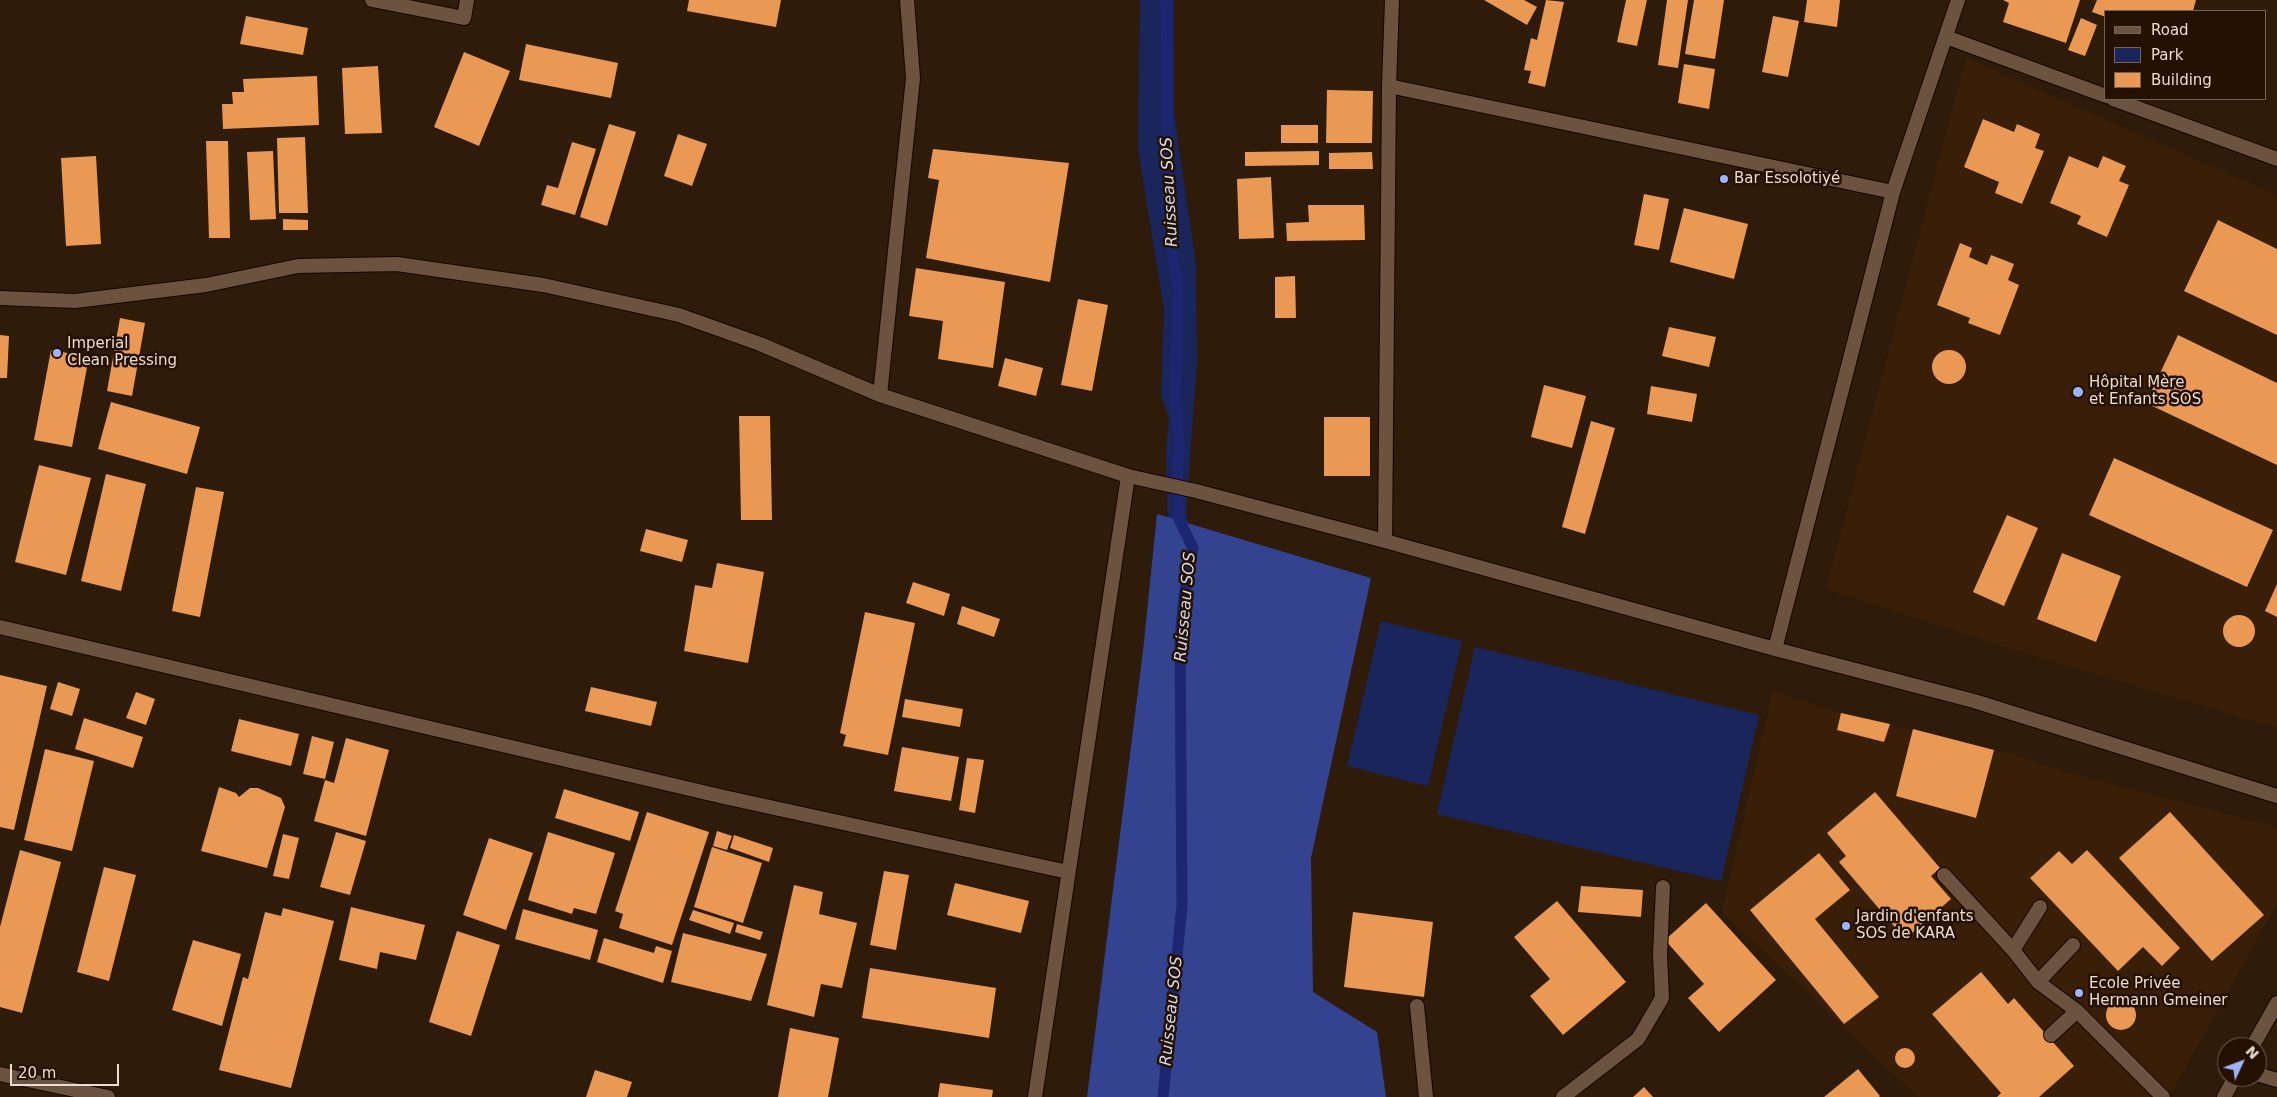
<!DOCTYPE html>
<html>
<head>
<meta charset="utf-8">
<style>
	body { margin:0 }
	#map { position:relative; width:2277px; height:1097px; overflow:hidden; background:#2f1b09; font-family:"DejaVu Sans",sans-serif }
	canvas { display:block }
	.legend { position:absolute; left:2104px; top:10px; width:162px; height:90px; box-sizing:border-box; background:#251102; border:1px solid #746255; margin:0; padding:6px 9px; list-style:none; font-size:15px; color:#ebdcd1 }
	.legend li { display:flex; align-items:center; gap:10px; height:25px }
	.legend b { width:25px; border:1px solid #746255 }
	.north { position:absolute; left:2217px; top:1037px; width:50px; height:50px; box-sizing:border-box; background:#251102; border:1px solid #746255; border-radius:50%; rotate:47deg; font-size:14px; font-weight:700; line-height:20px; text-align:center; color:#ebdcd1 }
	.north::after { content:''; display:block; margin:auto; width:18px; height:22px; background:#9db4fd; clip-path:polygon(50% 0,100% 100%,50% 72%,0 100%) }
	.scale { position:absolute; left:10px; top:1064px; width:109px; height:22px; box-sizing:border-box; border:2px solid #ebdcd1; border-top:0; padding-left:6px; font-size:15px; line-height:18px; white-space:nowrap; color:#ebdcd1; -webkit-text-stroke:4px #251102; paint-order:stroke }
</style>
</head>
<body>
<div id="map">
<canvas width="2277" height="1097"></canvas>
<ul class="legend">
<li><b style="height:6px;background:#6b5340"></b>Road</li>
<li><b style="height:14px;background:#1a255c"></b>Park</li>
<li><b style="height:14px;background:#ea9955"></b>Building</li>
</ul>
<div class="north">N</div>
<div class="scale">20 m</div>
</div>
<script>
const g = document.querySelector('canvas').getContext('2d');
g.lineJoin = 'round';
function fillPath(path, color) { g.fillStyle = color; g.fill(path, 'evenodd'); }
const toPath = rows => new Path2D(rows.map(r => 'M' + r).join(''));
function trace(path, color, width, dash) { g.strokeStyle = color; g.lineWidth = width; g.lineCap = dash ? 'butt' : 'round'; g.setLineDash(dash || []); g.stroke(path); }
function write(font, color, halo, rows, align = 'center') {
  g.font = font + ' "DejaVu Sans",sans-serif'; g.lineWidth = 5; g.setLineDash([]); g.textBaseline = 'middle'; g.strokeStyle = halo; g.fillStyle = color; for (const [text, x, y, turn = 0] of rows) {
    g.save(); g.translate(x, y); g.rotate((+turn || 0) * Math.PI / 180); g.textAlign = isNaN(turn) ? turn : align; if (halo) g.strokeText(text, 0, 0); g.fillText(text, 0, 0); g.restore();
  }
}
fillPath(toPath([
	[1966,58,2277,195,2277,728,2008,648,1826,589],
	[1773,691,1841,713,2016,755,2070,773,2277,827,2277,904,2169,1097,1918,1097,1722,912]
]), '#391f08');
fillPath(toPath([
	[1140,0,1174,0,1174,113,1196,265,1197,363,1186,514,1201,566,1181,1097,1166,451,1169,419,1161,395,1164,310,1138,149],
	[1381,621,1462,641,1428,786,1347,766],
	[1475,647,1759,715,1721,881,1437,814]
]), '#1a255c');
fillPath(toPath([
	[1157,514,1371,578,1311,858,1313,992,1377,1032,1386,1097,1087,1097,1143,651]
]), '#334390');
trace(toPath([
	[1163,1097,1182,905,1180,640,1184,596,1193,548,1179,519,1177,463,1180,449,1175,400,1178,287,1168,225,1166,0]
]), '#1c2671', 11);
fillPath(toPath([
	[689,0,781,0,776,27,687,11],
	[1484,0,1524,0,1537,7,1527,25],
	[1546,0,1564,2,1545,87,1528,83,1531,71,1524,70,1531,38,1537,40],
	[1626,0,1647,0,1637,46,1617,42],
	[1667,0,1688,0,1678,68,1658,65],
	[1694,0,1724,0,1715,59,1685,54],
	[1807,0,1840,0,1837,27,1804,22],
	[2003,0,2080,0,2066,43,2003,22,2009,3],
	[2097,0,2196,0,2193,11,2106,11,2106,17,2092,12],
	[246,16,308,28,303,55,240,44],
	[1773,16,1799,21,1788,77,1762,72],
	[2081,18,2097,25,2085,56,2068,50],
	[526,44,618,63,611,98,519,80],
	[464,52,510,71,479,146,434,127],
	[1684,64,1715,69,1709,109,1678,103],
	[378,66,382,133,345,134,342,68],
	[317,76,319,125,223,129,222,104,233,104,232,92,244,92,243,79],
	[1327,90,1373,91,1372,143,1326,143],
	[1983,119,2014,132,2017,124,2040,134,2035,148,2044,151,2022,204,1995,193,1999,182,1964,167],
	[609,124,636,132,607,226,580,217],
	[1281,125,1318,125,1318,143,1281,143],
	[678,134,707,144,692,186,664,176],
	[305,137,308,213,279,213,277,138],
	[206,141,228,141,230,238,209,238],
	[572,142,596,149,575,215,541,205,547,185,558,188],
	[933,149,1069,163,1050,282,926,258,939,180,928,178],
	[273,151,276,219,250,220,247,152],
	[1319,151,1319,165,1245,166,1245,152],
	[1372,152,1373,169,1329,169,1329,153],
	[96,156,101,244,66,246,61,158],
	[2069,156,2098,168,2103,156,2126,166,2119,181,2129,185,2107,237,2077,224,2081,216,2050,203],
	[1271,177,1274,238,1239,239,1237,179],
	[1644,194,1669,199,1659,250,1634,245],
	[1308,205,1364,205,1365,240,1287,241,1286,223,1309,222],
	[1684,208,1748,224,1734,279,1670,262],
	[283,219,308,220,308,230,283,230],
	[2218,220,2277,249,2277,335,2184,291],
	[1960,243,1972,248,1969,257,1987,265,1991,255,2014,264,2008,280,2019,285,2000,335,1968,323,1970,318,1937,305],
	[916,268,1005,282,993,368,938,359,943,321,909,316],
	[1295,276,1296,318,1275,318,1275,277],
	[1078,299,1108,305,1092,391,1061,385],
	[120,318,145,323,132,396,107,391],
	[1669,327,1716,337,1709,367,1662,356],
	[0,335,9,336,7,378,0,378],
	[2178,335,2277,383,2277,465,2146,403],
	[51,350,89,357,72,447,34,440],
	'1932 367a17 17 0 1 1 34 0a17 17 0 1 1-34 0Z',
	[1005,358,1043,368,1036,396,998,386],
	[1544,385,1586,396,1572,448,1531,437],
	[1651,386,1697,394,1692,422,1647,414],
	[111,402,200,427,187,474,98,449],
	[739,416,770,416,772,520,741,520],
	[1324,417,1370,417,1370,476,1324,476],
	[1591,421,1615,428,1585,534,1562,527],
	[2114,458,2273,530,2247,587,2089,515],
	[39,465,91,478,66,575,15,562],
	[106,474,146,484,121,591,81,581],
	[196,487,224,492,200,617,172,611],
	[2007,515,2038,528,2004,606,1973,592],
	[646,529,688,540,682,562,640,551],
	[2062,553,2121,576,2096,642,2037,619],
	[717,563,764,572,748,663,684,651,695,585,712,588],
	[913,582,950,594,944,616,906,603],
	[2277,584,2277,617,2265,611],
	[962,606,1000,619,994,637,957,624],
	[865,612,915,623,888,755,843,746,846,735,840,733],
	'2223 631a16 16 0 1 1 32 0a16 16 0 1 1-32 0Z',
	[0,675,47,686,14,830,0,827],
	[58,682,80,689,72,716,50,709],
	[591,687,657,702,651,726,585,711],
	[136,692,155,699,146,725,126,718],
	[905,699,963,709,960,727,902,717],
	[1841,713,1890,724,1884,742,1837,730],
	[84,718,143,737,133,768,75,749],
	[239,719,299,734,291,766,231,751],
	[1913,729,1994,750,1976,818,1896,796],
	[312,736,334,742,325,779,303,774],
	[346,738,389,750,366,836,314,821,325,780,334,783],
	[902,747,959,757,951,801,894,791],
	[45,749,94,761,72,851,24,840],
	[967,758,984,760,975,813,959,810],
	[219,787,236,793,239,797,250,788,258,788,281,798,285,807,267,868,201,851],
	[564,789,639,812,630,841,555,818],
	[1875,792,1940,868,1931,876,1951,899,1905,939,1839,862,1846,856,1827,833],
	[647,812,709,832,672,945,619,928,623,914,615,911],
	[2170,812,2264,915,2212,961,2119,858],
	[717,831,732,836,727,850,713,846],
	[336,832,366,841,350,895,320,887],
	[548,832,615,853,596,914,574,908,572,914,528,900],
	[283,834,299,838,289,879,273,876],
	[734,835,773,848,769,862,730,848],
	[489,838,533,853,506,930,463,915],
	[712,847,762,863,743,923,694,907],
	[20,850,61,862,22,1013,0,1007,0,927],
	[2087,850,2180,948,2162,966,2143,947,2118,971,2030,878,2059,851,2072,864],
	[1819,853,1850,890,1815,919,1879,997,1844,1024,1750,910],
	[104,867,136,875,109,981,77,972],
	[884,871,909,875,896,950,870,945],
	[955,883,1029,901,1021,933,947,915],
	[794,885,823,892,819,914,857,923,842,988,821,984,814,1017,767,1005],
	[1581,886,1643,890,1641,917,1578,912],
	[1557,901,1626,982,1563,1035,1530,996,1550,979,1514,937],
	[1706,903,1776,980,1719,1032,1688,998,1704,984,1665,940],
	[351,907,425,925,416,960,380,952,377,969,339,960],
	[283,908,334,921,291,1088,219,1070,243,977,248,979,265,912,281,916],
	[523,909,598,930,590,960,515,939],
	[693,910,734,923,730,934,689,920],
	[1353,912,1433,922,1424,997,1344,987],
	[737,924,763,932,760,940,735,932],
	[457,931,500,945,471,1036,429,1022],
	[683,933,767,954,751,1001,671,982],
	[604,938,654,953,656,946,672,951,663,983,597,962],
	[193,940,241,954,222,1026,172,1010],
	[870,968,996,988,989,1038,862,1018],
	[1981,972,2008,1004,2014,998,2074,1066,2039,1097,1997,1097,2001,1093,1932,1014],
	'2106 1015a15 15 0 1 1 30 0a15 15 0 1 1-30 0Z',
	[790,1028,839,1038,828,1097,778,1097],
	'1895 1058a10 10 0 1 1 20 0a10 10 0 1 1-20 0Z',
	[1858,1069,1880,1096,1879,1097,1824,1097],
	[595,1070,632,1082,627,1097,586,1097],
	[940,1083,993,1090,992,1097,938,1097],
	[1644,1087,1653,1097,1633,1097]
]), '#ea9955');
const service = toPath([
	[1944,875,2013,950,2038,982,2077,1011,2163,1097],
	[2013,950,2040,907],
	[2038,982,2073,945],
	[1417,1006,1426,1097],
	[2051,1035,2077,1011],
	[1563,1097,1638,1039,1662,998,1660,954,1663,887]
]);
const minor = toPath([
	[372,0,464,18,467,0],
	[1392,0,1389,86,1893,192,1958,0],
	[1946,37,2106,96],
	[2113,99,2277,159],
	[0,298,75,301,206,285,298,266,397,264,543,285,679,315,760,344,880,395,1128,476,1196,491,1385,541,1775,649,1974,701,2277,796],
	[880,395,913,78,907,0],
	[1385,541,1389,86],
	[0,627,724,797,1068,872],
	[1775,649,1893,192],
	[2252,1047,2277,1003],
	[0,1074,108,1097],
	[2257,1074,2277,1080],
	[1035,1097,1128,476],
	[2224,1097,2235,1077]
]);
trace(service, '#160500', 16);
trace(minor, '#160500', 16);
trace(service, '#6b5340', 14);
trace(minor, '#6b5340', 14);
for (const [x, y, r, color] of [
	[1724,179,5,"#9db4fd"],
	[57,353,5,"#9db4fd"],
	[2078,392,6,"#9db4fd"],
	[1846,926,5,"#9db4fd"],
	[2079,993,5,"#9db4fd"]
]) { const dot = new Path2D(); dot.arc(x, y, r, 0, 2 * Math.PI); g.fillStyle = color; g.fill(dot); trace(dot, '#251102', 2); }
write('15px', '#ebdcd1', '#251102', [
	["Bar Essolotiyé",1734,179],
	["Imperial",67,344],
	["Clean Pressing",67,361],
	["Hôpital Mère",2089,383],
	["et Enfants SOS",2089,400],
	["Jardin d'enfants",1856,917],
	["SOS de KARA",1856,934],
	["Ecole Privée",2089,984],
	["Hermann Gmeiner",2089,1001]
], 'left');
write('italic 16px', '#d3dbf1', '#251102', [
	["Ruisseau SOS",1170,192,-93],
	["Ruisseau SOS",1186,607,-85],
	["Ruisseau SOS",1172,1011,-84]
]);
</script>
</body>
</html>
